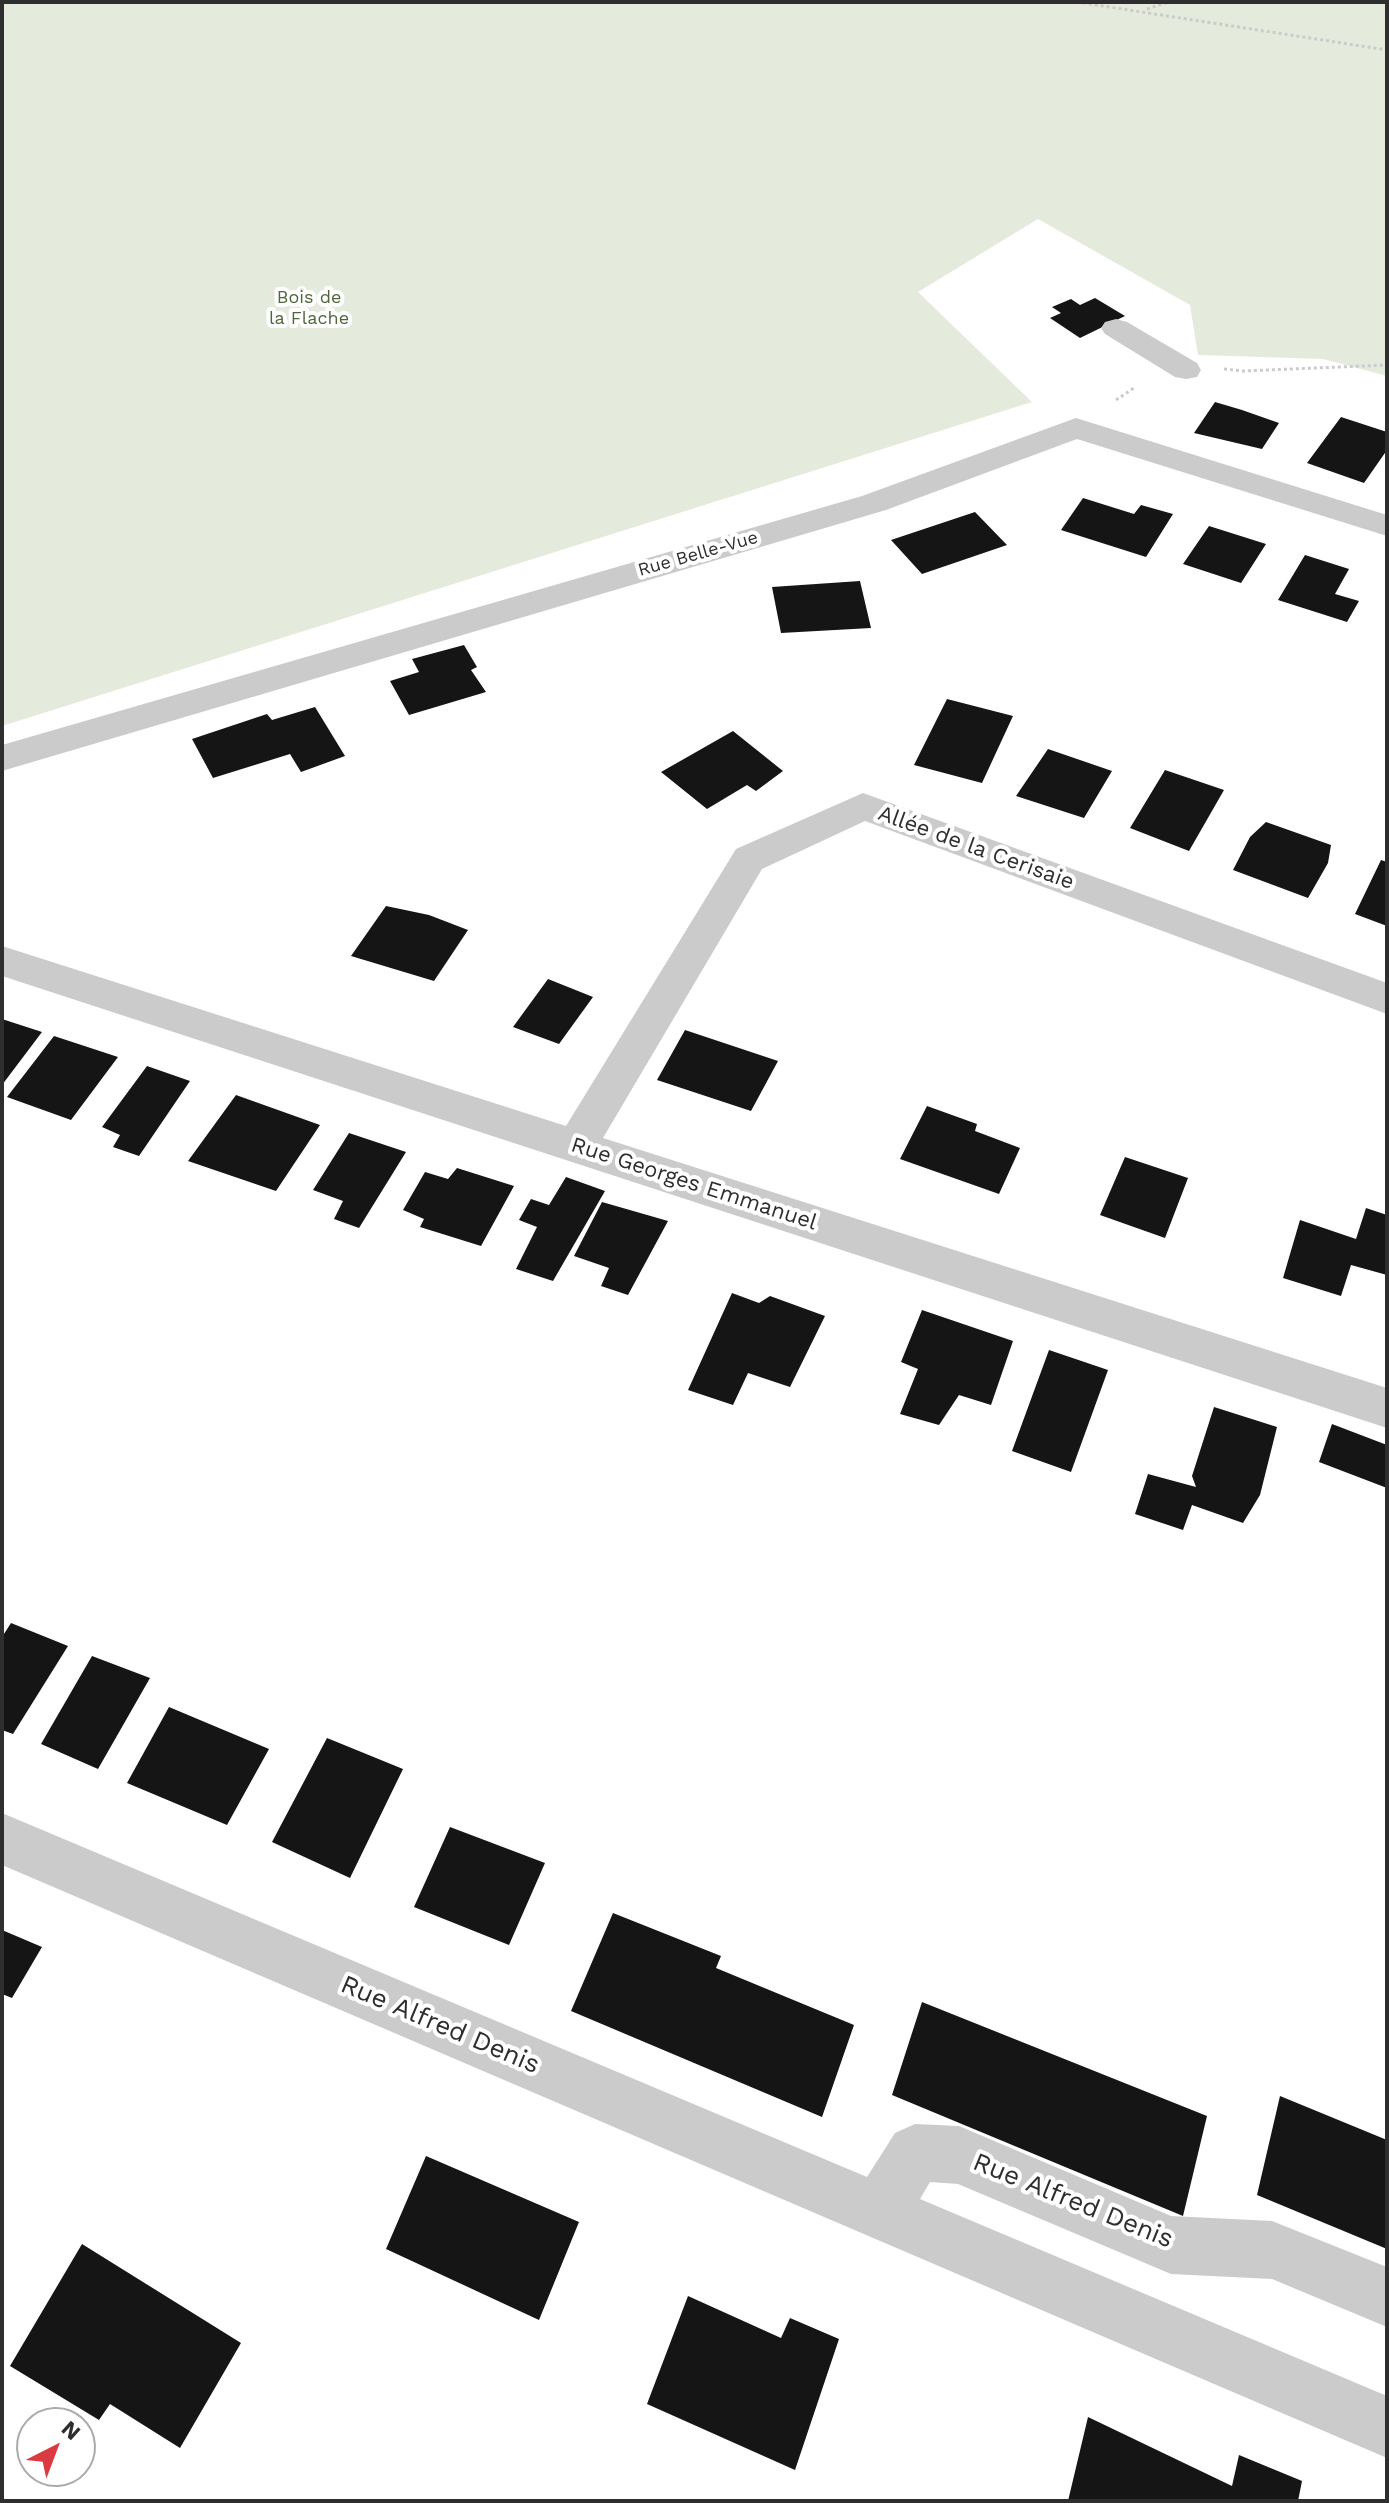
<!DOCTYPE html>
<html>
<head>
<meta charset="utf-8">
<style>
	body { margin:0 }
	#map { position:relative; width:1389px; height:2503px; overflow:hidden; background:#fff; font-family:"Work Sans",sans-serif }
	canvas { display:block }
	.frame { position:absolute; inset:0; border:4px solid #2e2e2e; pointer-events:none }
	.north { position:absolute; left:16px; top:2407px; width:80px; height:80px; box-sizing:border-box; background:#fff; border:2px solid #ababab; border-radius:50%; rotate:42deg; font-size:22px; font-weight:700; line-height:32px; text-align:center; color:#2e2e2e }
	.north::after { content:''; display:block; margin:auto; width:28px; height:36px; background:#db3b40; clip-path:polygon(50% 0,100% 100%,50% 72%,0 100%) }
</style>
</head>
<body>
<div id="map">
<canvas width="1389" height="2503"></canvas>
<div class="frame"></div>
<div class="north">N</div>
</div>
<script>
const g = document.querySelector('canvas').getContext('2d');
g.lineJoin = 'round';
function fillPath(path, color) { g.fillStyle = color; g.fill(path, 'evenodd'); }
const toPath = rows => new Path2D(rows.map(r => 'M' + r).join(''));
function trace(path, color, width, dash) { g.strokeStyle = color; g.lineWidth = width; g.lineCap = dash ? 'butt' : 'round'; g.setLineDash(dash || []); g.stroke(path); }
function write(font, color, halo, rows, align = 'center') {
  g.font = font + ' "Work Sans",sans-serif'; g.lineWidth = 8; g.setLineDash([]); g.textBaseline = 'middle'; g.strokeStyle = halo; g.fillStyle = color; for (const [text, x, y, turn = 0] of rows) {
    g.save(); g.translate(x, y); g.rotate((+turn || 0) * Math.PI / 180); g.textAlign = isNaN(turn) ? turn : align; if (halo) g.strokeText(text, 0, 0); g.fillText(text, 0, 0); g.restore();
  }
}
fillPath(toPath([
	[2,2,1387,2,1387,376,1323,359,1198,355,1190,305,1038,219,918,292,1032,402,2,726]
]), '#e4ebdd');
fillPath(toPath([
	[1095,298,1125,316,1080,338,1050,318,1061,313,1052,307,1071,299,1080,305],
	[1215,402,1242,410,1279,423,1262,449,1194,433],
	[1341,417,1387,432,1387,450,1364,483,1307,463],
	[1083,498,1134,514,1141,505,1173,514,1146,557,1061,530],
	[975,512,1007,545,922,574,891,540],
	[1209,526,1266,544,1241,583,1183,564],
	[1305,555,1349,569,1335,594,1359,601,1347,622,1278,600],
	[860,581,871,628,781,633,772,587],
	[464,645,477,667,471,670,486,692,409,715,390,681,419,672,412,659],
	[947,699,1013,716,982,783,914,765],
	[315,707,345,756,301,772,290,754,213,778,192,739,267,714,272,720],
	[733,731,783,771,756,791,747,785,707,809,661,772],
	[1048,749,1112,771,1084,818,1016,796],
	[1165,770,1224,790,1189,851,1130,828],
	[1266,822,1331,845,1328,863,1308,898,1233,870,1250,837],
	[1381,860,1387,862,1387,926,1355,914],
	[386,906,429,915,468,930,434,981,351,956],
	[548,979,593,997,559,1044,513,1027],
	[2,1019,42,1032,2,1085],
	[685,1030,778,1061,751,1111,657,1080],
	[54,1036,118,1057,71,1120,7,1097],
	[147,1066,190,1081,139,1156,113,1147,120,1135,102,1127],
	[236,1095,320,1125,276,1191,188,1161],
	[927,1106,977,1124,975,1131,1020,1148,999,1194,900,1159],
	[349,1133,406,1152,359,1228,334,1219,343,1201,313,1190],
	[1125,1157,1188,1178,1165,1238,1100,1215],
	[457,1168,514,1186,481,1246,420,1227,424,1219,403,1210,425,1172,448,1179],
	[566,1177,605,1191,553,1281,516,1269,537,1227,519,1220,531,1199,549,1205],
	[602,1202,668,1221,628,1295,601,1286,609,1268,574,1256],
	[1366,1208,1387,1215,1387,1275,1351,1265,1341,1296,1283,1278,1300,1220,1356,1239],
	[732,1293,759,1303,770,1296,825,1316,790,1387,748,1373,733,1405,688,1390],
	[922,1310,1013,1341,991,1405,959,1395,939,1425,900,1414,918,1369,901,1362],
	[1049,1350,1108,1370,1071,1472,1012,1451],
	[1214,1407,1277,1427,1260,1495,1243,1523,1192,1505,1183,1530,1135,1514,1148,1474,1196,1487,1192,1476],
	[1332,1424,1387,1445,1387,1488,1319,1462],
	[11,1623,68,1646,13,1734,2,1730,2,1637],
	[92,1656,150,1678,98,1769,41,1744],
	[169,1707,269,1749,227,1825,127,1783],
	[327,1738,403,1769,350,1878,272,1842],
	[450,1827,545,1863,509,1945,414,1907],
	[613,1913,721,1956,716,1968,854,2025,822,2117,571,2011],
	[2,1930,42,1947,12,1998,2,1994],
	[922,2002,1207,2116,1183,2216,892,2095],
	[1280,2096,1387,2140,1387,2249,1257,2195],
	[426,2156,579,2222,539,2320,386,2249],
	[82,2244,241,2343,180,2448,110,2404,99,2420,10,2366],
	[688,2296,781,2338,790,2318,839,2339,795,2470,647,2404],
	[1088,2417,1232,2486,1239,2455,1302,2481,1298,2501,1068,2501]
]), '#151515');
trace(toPath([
	[1077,2,1387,50],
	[1147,9,1169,2],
	[1224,369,1243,371,1387,365],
	[1116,400,1134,388]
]), '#cbcbcb', 3, [3, 3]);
fillPath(toPath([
	[1116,319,1127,322,1197,363,1201,370,1197,377,1186,379,1175,377,1105,334,1101,328,1105,322,1116,319],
	[1076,418,1387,515,1387,536,1077,439,886,510,2,771,2,745,862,496,1076,418],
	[863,793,1387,983,1387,1014,865,821,762,869,603,1138,1387,1388,1387,1428,2,976,2,946,566,1126,736,849,863,793],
	[2,1813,867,2177,895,2133,915,2124,959,2126,1171,2216,1272,2221,1387,2267,1387,2327,1272,2279,1171,2274,958,2184,930,2182,920,2199,1387,2396,1387,2458,2,1865,2,1813]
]), '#cbcbcb');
write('18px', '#50673e', '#fff', [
	["Bois de",309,298],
	["la Flache",309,319]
]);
write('18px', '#2e2e2e', '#fff', [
	["Rue Belle-Vue",698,554,-16]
]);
write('22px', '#2e2e2e', '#fff', [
	["Allée de la Cerisaie",976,848,20],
	["Rue Georges Emmanuel",694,1184,18]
]);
write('26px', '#2e2e2e', '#fff', [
	["Rue Alfred Denis",440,2025,23],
	["Rue Alfred Denis",1073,2201,22]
]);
</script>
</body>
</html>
